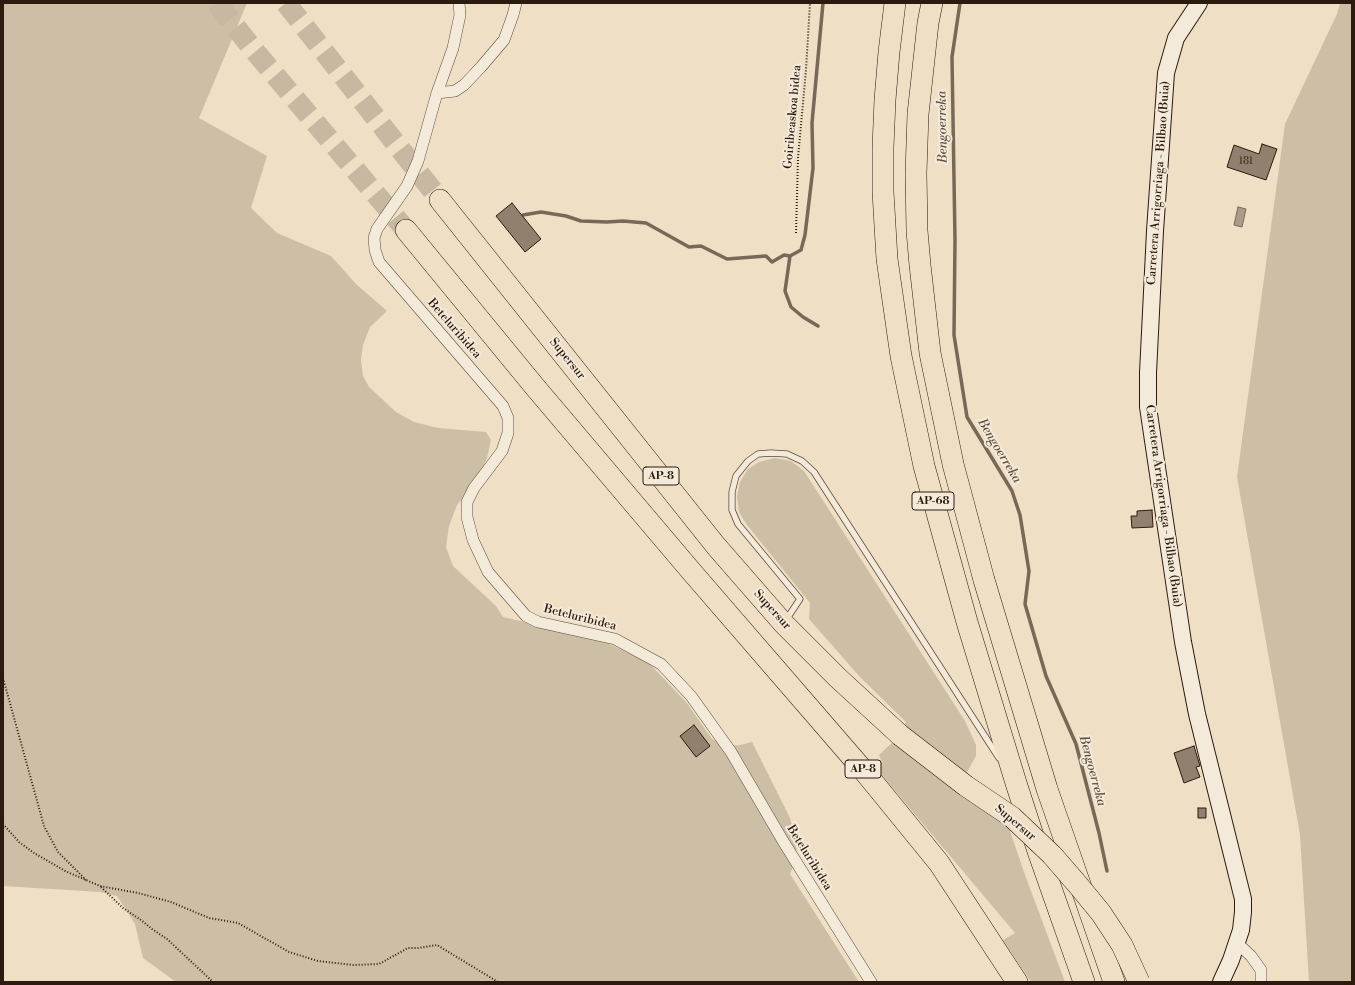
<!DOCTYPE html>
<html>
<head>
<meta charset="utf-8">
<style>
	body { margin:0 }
	#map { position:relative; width:1355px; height:985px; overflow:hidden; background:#eedfc5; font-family:"Libre Bodoni",serif }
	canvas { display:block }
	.frame { position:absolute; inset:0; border:4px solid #2c1a0f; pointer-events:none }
</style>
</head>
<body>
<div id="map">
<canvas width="1355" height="985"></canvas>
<div class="frame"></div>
</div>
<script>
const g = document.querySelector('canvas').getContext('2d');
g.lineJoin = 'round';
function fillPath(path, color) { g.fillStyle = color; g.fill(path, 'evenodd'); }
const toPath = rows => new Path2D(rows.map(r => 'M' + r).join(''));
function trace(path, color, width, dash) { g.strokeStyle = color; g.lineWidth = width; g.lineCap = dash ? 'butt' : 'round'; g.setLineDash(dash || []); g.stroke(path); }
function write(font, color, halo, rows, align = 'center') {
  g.font = font + ' "Libre Bodoni",serif'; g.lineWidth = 4; g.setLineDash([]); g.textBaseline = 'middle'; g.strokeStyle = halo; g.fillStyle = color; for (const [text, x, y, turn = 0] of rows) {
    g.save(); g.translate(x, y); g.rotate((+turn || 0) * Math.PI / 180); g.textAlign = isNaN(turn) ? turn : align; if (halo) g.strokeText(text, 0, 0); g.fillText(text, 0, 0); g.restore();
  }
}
fillPath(toPath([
	[3,3,247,3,199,118,267,156,251,208,277,233,331,256,356,284,387,311,370,327,363,345,361,360,363,376,369,387,396,412,414,422,438,428,486,432,491,440,487,458,478,478,457,505,449,526,446,547,453,566,496,606,503,617,601,640,649,663,686,702,712,739,729,746,740,745,752,742,790,818,796,841,797,857,790,874,859,982,176,982,143,958,135,924,117,896,100,892,3,886],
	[1340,3,1352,3,1352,982,1309,982,1300,835,1237,477,1285,124,1337,14],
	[775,458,791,461,804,471,965,721,976,745,976,756,966,774,1008,825,1025,875,1065,982,1031,982,1003,940,1015,933,876,768,882,762,879,755,895,740,906,722,860,677,809,619,810,603,747,525,739,512,737,496,740,482,748,469,759,462]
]), '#cdbea6');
const water = toPath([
	[1238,207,1246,209,1242,227,1234,225,1238,207]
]);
fillPath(water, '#ac9c87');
trace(water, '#796857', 1);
trace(toPath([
	[960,3,952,57,955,240,954,335,967,417,1012,491,1020,515,1029,571,1025,604,1046,676,1076,744,1099,833,1107,871],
	[523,215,541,212,566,216,581,221,607,222,623,221,646,223,689,247,701,246,727,259,766,256,772,262,784,255,790,256],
	[818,326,803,317,791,307,785,291,790,256,801,250,805,235,813,168,812,123,823,3]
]), '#796857', 3.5);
const building = toPath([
	[1262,144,1277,149,1266,180,1227,167,1234,145,1259,154,1262,144],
	[512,203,541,239,525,252,496,216,512,203],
	[1152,510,1153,527,1132,528,1131,516,1137,516,1137,511,1152,510],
	[694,725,710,746,696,757,680,736,694,725],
	[1194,746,1200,766,1196,767,1200,777,1184,783,1174,753,1194,746],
	[1198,808,1206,808,1206,818,1198,818,1198,808]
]);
fillPath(building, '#91806e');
trace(building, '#2c1a0f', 1);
trace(toPath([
	[217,3,252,48,406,230],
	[286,3,440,200]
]), '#c7b8a1', 21, [21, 10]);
const lane = toPath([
	[786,620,800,599,738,524,732,510,732,492,736,476,748,461,758,454,771,453,787,454,802,461,814,472,999,758]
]);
const street = toPath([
	[459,3,460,15,453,48,437,93,418,161,407,186,377,229,374,238,375,250,379,262,503,406,508,418,508,433,502,451,474,488,467,502,467,517,473,540,488,572,526,616,538,622,615,639,661,664,691,696,731,752,783,841,871,982],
	[437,93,455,91,464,85,481,67,504,40,513,15,516,3],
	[1237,943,1251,956,1261,970,1261,982]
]);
const secondary = toPath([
	[1199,3,1176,38,1166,73,1155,231,1148,373,1148,407,1183,642,1197,714,1243,899,1243,912,1241,930,1231,960,1221,982]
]);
const highway = toPath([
	[895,3,889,52,885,100,883,147,883,192,887,259,901,356,924,466,967,622,1016,783,1039,854,1084,982],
	[932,3,928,23,918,114,916,173,917,231,920,265,930,353,953,464,984,580,1047,789,1114,982],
	[440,200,716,546,784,624,838,678,900,735],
	[406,230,535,387,691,571,864,771,939,863,1017,982]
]);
trace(lane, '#5c4b3c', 7);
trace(street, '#5c4b3c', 12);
trace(secondary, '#2c1a0f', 18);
trace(highway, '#2c1a0f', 22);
trace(toPath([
	[796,233,798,158,806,70,810,3],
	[3,678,44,826,58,852,86,880],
	[3,824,19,842,34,853,65,871,100,886,138,893,171,902,209,918,238,923,289,952,318,961,353,965,379,964,408,948,418,948,437,945,498,982],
	[101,887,123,908,141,920,152,929,167,939,213,982]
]), '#2c1a0f', 2, [1, 2]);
trace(lane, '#f4ead9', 5.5);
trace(street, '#f4ead9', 11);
trace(secondary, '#f4ead9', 16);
trace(highway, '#eedfc5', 21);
const highwayBridge = toPath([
	[900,735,966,786,1012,817,1052,855,1078,885,1101,913,1122,945,1139,982]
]);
trace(highwayBridge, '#2c1a0f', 22, []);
trace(highwayBridge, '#eedfc5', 21);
write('10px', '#453427', null, [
	["181",1246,162]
]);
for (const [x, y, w] of [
	[661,476,36],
	[933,501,42],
	[863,769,36]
]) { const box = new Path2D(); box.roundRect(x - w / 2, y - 9, w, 18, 3); g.fillStyle = '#f4ead9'; g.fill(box); trace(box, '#2c1a0f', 1); }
write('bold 11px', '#2c1a0f', null, [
	["AP-8",661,476],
	["AP-68",933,501],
	["AP-8",863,769]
]);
write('12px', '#2c1a0f', '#f4ead9', [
	["Goiribeaskoa bidea",793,117,-85],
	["Carretera Arrigorriaga - Bilbao (Buia)",1159,183,-86],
	["Beteluribidea",454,329,49],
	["Supersur",567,359,51],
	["Carretera Arrigorriaga - Bilbao (Buia)",1163,506,82],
	["Supersur",772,610,48],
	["Beteluribidea",580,618,14],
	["Supersur",1015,823,40],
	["Beteluribidea",809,858,58]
]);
write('italic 13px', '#5f4e3f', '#f4ead9', [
	["Bengoerreka",943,127,-91],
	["Bengoerreka",999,451,59],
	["Bengoerreka",1092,771,75]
]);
</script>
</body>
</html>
